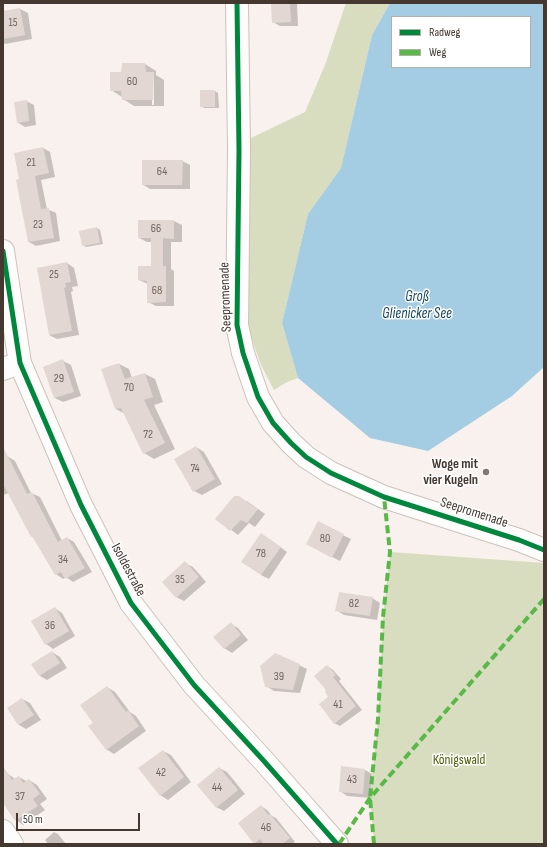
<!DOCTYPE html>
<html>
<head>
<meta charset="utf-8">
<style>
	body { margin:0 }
	#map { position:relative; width:547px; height:847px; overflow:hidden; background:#f9f1ed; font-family:"Sofia Sans Condensed",sans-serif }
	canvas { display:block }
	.frame { position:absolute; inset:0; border:4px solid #453830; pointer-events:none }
	.legend { position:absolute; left:391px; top:16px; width:140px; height:52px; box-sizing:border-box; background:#fff; border:1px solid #b5afac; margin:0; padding:5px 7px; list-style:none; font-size:12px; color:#453830 }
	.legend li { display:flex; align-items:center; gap:8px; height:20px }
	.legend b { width:20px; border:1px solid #b5afac }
	.scale { position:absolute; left:16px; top:813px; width:124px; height:18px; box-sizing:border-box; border:2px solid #453830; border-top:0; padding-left:5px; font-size:12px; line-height:14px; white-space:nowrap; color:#453830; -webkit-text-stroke:3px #fff; paint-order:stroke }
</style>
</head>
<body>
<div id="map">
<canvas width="547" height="847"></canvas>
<div class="frame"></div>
<ul class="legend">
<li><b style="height:5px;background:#00873e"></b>Radweg</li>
<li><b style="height:5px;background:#58b947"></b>Weg</li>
</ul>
<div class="scale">50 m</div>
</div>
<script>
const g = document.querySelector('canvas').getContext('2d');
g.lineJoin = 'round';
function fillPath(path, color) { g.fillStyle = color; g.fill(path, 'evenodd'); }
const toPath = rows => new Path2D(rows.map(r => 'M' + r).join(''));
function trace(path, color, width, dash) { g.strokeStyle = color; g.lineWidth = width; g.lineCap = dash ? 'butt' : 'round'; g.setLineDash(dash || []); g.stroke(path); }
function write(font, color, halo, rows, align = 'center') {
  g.font = font + ' "Sofia Sans Condensed",sans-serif'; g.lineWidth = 3; g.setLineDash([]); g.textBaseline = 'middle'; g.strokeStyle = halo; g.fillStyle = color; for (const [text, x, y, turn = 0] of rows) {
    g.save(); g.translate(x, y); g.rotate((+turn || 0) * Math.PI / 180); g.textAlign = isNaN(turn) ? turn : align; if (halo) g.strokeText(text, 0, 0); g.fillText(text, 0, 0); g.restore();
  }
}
fillPath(toPath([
	[346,3,390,3,372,35,341,168,308,214,282,323,298,378,287,382,274,390,261,365,251,337,246,315,249,139,305,112,325,65],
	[390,552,544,563,544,844,374,844,370,798,378,719,383,617]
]), '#d7ddbe');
fillPath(toPath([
	[390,3,544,3,544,367,512,396,428,451,370,438,298,378,282,323,308,214,341,168,372,35],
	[392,17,530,17,530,67,392,67]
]), '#a4cce2');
fillPath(toPath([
	[272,3,297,3,298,26,280,26,273,22],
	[20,9,28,13,32,39,5,44,3,42,3,12],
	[123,64,145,64,156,71,156,75,164,80,164,106,134,106,123,99,122,97,111,90,122,73],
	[153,72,154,72,154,105,152,105],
	[215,91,218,93,219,108,204,108,201,106],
	[26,101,34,105,36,125,25,127,17,122],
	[43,148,50,152,55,177,41,180,47,209,56,213,60,241,36,246,29,242,21,180],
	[182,161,190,165,190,189,150,189,142,184],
	[139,221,174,221,182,225,182,242,171,242,171,269,174,271,174,306,156,306,148,302,148,284,139,280,152,267,152,242,147,242,139,238],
	[97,228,100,230,103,244,86,247,83,245],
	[67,263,74,268,78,286,72,287,73,291,71,292,79,335,57,339,49,335],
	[63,361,71,365,81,396,63,402,55,398,45,367],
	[119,364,129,369,132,378,145,374,155,379,163,402,154,405,175,449,154,459,144,453,125,414,116,409],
	[196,447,204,452,222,484,202,495,194,491],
	[7,456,15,461,31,493,40,497,62,541,67,538,74,542,92,572,73,582,66,577,63,579,56,574,35,538,32,536,9,493,3,495,3,458],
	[247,501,265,514,255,527,249,523,238,535,217,519],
	[318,523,351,539,340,561,315,548],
	[269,539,287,552,269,579,261,575],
	[185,563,193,567,206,582,184,601,176,597],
	[372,598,380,603,377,620,344,615,336,610],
	[55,608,62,613,75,636,53,649,46,644],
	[231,624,238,628,248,640,232,653,224,648],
	[52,652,60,657,67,668,47,680,40,676],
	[299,665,307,669,300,693,274,691,266,686],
	[327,666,333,670,341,679,339,681,362,710,340,726,334,723],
	[107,687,115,692,130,712,136,716,146,731,114,754,106,749,94,723],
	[22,699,30,703,41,720,26,729,19,725,8,708],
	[163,751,171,755,191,782,168,800,160,795],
	[219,768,227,772,245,794,224,811,216,807],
	[365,770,372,774,370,798,347,796,340,791],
	[7,773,15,779,19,777,26,781,29,780,37,785,47,799,40,804,45,810,23,825,16,820,3,802,3,776],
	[261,806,267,810,272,816,276,818,295,842,292,844,256,844,254,843],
	[54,832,58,834,66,844,48,844,45,840]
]), '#0003');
fillPath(toPath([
	[271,3,290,3,291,22,272,23],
	[20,8,25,35,3,39,3,11],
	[122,63,145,63,146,72,154,72,153,100,122,100,121,91,110,91,110,72,121,72],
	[200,90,215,90,215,107,200,107],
	[27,100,29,121,17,123,14,102],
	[43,147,49,173,35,176,41,209,49,208,54,238,28,242,16,180,19,179,14,153],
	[142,160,183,160,182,185,142,185],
	[138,220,174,220,174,239,163,238,163,266,166,266,166,302,147,303,147,281,138,280,138,266,151,266,151,238,138,238],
	[97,227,100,243,82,246,79,231],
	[67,262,71,282,65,283,66,287,64,288,72,331,49,335,37,268],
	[63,359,74,392,54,398,43,367],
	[119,363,125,379,145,373,153,397,144,400,165,443,143,454,121,408,115,409,101,369],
	[196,446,215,479,193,492,174,459],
	[3,447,27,494,32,492,58,542,67,537,85,568,65,579,61,572,55,575,32,536,31,537,3,484],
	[234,496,239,496,258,509,247,523,241,520,230,531,215,519],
	[318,521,344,534,332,558,306,544],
	[261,533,281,547,261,575,241,562],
	[185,561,199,577,176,598,162,582],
	[339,592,373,597,370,616,335,611],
	[55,607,69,631,45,645,31,621],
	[231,622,241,635,224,649,213,637],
	[52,651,60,663,39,676,31,664],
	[275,653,300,664,293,690,265,687,260,666],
	[327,665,336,675,333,677,356,706,334,724,319,704,328,697,325,692,326,690,314,676],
	[107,686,126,712,128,710,139,726,106,750,88,726,93,723,80,705],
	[22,698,34,715,18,725,7,708],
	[163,750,184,777,160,796,138,768],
	[3,766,12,780,19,776,23,783,29,779,40,794,33,799,38,806,15,821,3,803],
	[341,766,365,769,363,794,339,792],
	[219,767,238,790,216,808,197,785],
	[261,805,268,815,270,814,290,838,282,844,264,844,260,839,254,844,238,823]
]), '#e2d7d3');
const minor = toPath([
	[237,3,239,150,237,325,243,353,258,397,273,423,291,443,306,457,331,473,384,497,519,540,544,550],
	[3,251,20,363,81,505,131,603,194,685,263,760,337,844],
	[3,369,20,363],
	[3,831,12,844]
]);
trace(minor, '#cbc2bc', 24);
trace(minor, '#fefdfc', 22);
trace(toPath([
	[339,844,370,798,544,599],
	[374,844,370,798,378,719,383,617,390,552,384,497]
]), '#58b947', 4, [8, 4]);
trace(toPath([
	[237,3,239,150,237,325,243,353,258,397,273,423,291,443,306,457,331,473,384,497,519,540,544,550],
	[3,251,20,363,81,505,131,603,194,685,263,760,337,844]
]), '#00873e', 5);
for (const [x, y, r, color] of [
	[486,472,4,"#847972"]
]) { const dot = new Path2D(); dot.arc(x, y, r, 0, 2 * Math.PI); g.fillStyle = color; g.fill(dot); trace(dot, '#fff', 1.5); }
write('12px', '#70635c', null, [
	["15",13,23],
	["60",132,82],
	["21",31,163],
	["64",162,172],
	["23",38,225],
	["66",156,229],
	["25",54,275],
	["68",157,291],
	["29",59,379],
	["70",129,388],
	["72",148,435],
	["74",195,469],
	["80",325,539],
	["78",261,554],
	["34",63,560],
	["35",180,580],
	["82",354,604],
	["36",50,626],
	["39",279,677],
	["41",338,705],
	["42",161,773],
	["43",352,780],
	["44",217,788],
	["37",20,797],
	["46",266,828]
]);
write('14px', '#453830', '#fff', [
	["Seepromenade",226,297,-92],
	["Seepromenade",474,513,18],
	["Isoldestraße",128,570,62]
]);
write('bold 14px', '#453830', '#fff', [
	["Woge mit",478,464],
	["vier Kugeln",478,480]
], 'right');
write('14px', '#4c5f06', '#fff', [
	["Königswald",459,760]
]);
write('italic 15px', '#15465d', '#fff', [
	["Groß",417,297],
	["Glienicker See",417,314]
]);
</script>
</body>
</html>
